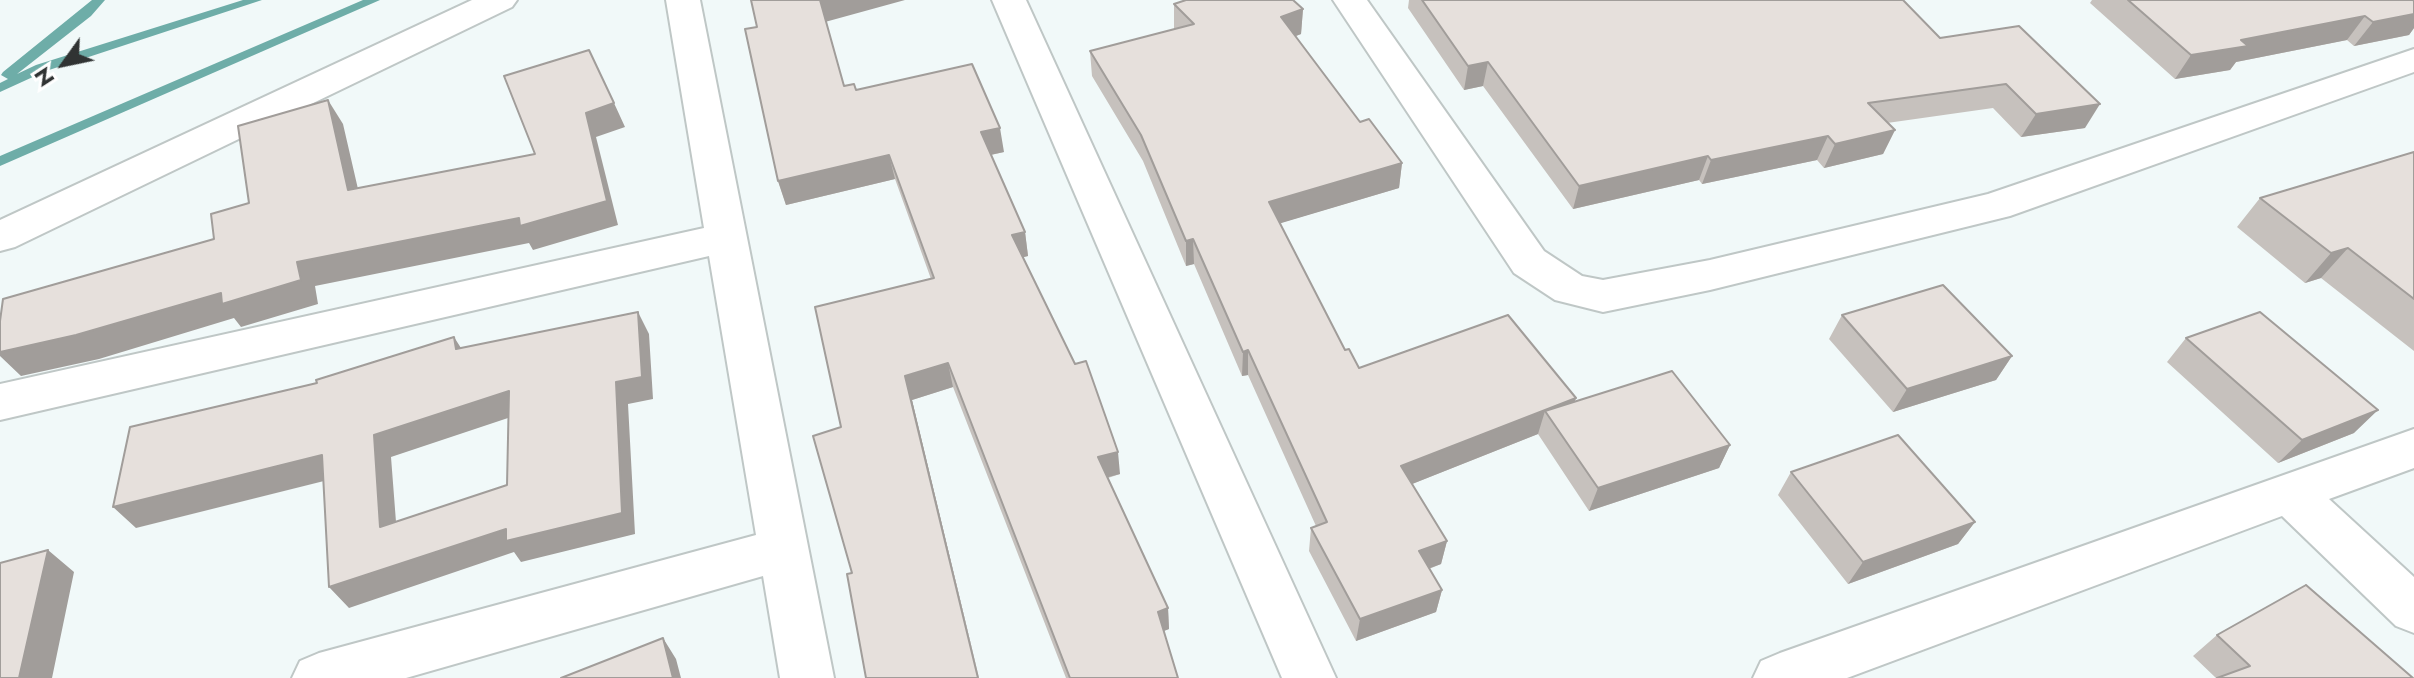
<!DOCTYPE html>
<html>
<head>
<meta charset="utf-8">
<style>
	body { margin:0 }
	#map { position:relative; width:2414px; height:678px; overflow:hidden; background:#f1f9f9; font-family:Jost,sans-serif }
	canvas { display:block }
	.north { position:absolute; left:24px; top:24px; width:80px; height:80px; -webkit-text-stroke:6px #fff; paint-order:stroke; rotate:237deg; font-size:22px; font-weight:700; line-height:32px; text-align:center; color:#303333 }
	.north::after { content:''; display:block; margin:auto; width:28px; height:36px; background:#303333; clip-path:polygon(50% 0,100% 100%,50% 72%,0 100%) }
</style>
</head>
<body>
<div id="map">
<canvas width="2414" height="678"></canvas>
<div class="north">N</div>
</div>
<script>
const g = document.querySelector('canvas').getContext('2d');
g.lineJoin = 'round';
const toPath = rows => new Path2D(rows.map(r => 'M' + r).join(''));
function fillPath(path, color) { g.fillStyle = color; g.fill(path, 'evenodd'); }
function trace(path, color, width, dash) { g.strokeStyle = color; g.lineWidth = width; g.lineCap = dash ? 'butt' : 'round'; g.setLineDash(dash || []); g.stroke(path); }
fillPath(toPath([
	[92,0,105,0,91,16,17,74,36,65,243,0,262,0,46,71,0,92,0,83,8,79,1,75,3,72,92,0],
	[363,0,380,0,0,166,0,156,363,0]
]), '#6eada8');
const minor = toPath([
	[472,0,517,0,512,7,15,247,0,251,0,220,472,0],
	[666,0,700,0,834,678,780,678,763,576,406,678,292,678,300,661,319,653,756,535,709,256,0,420,0,384,704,228,666,0],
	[992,0,1026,0,1336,678,1282,678,992,0],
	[1333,0,1367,0,1544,251,1582,276,1603,280,1710,260,1988,194,2414,49,2414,72,2010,216,1710,290,1603,312,1555,300,1514,273,1333,0],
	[2414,429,2414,468,2329,499,2414,577,2414,633,2396,626,2282,516,1847,678,1753,678,1761,661,1780,653,2414,429]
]);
trace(minor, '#bfc7c6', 4);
fillPath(minor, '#fff');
fillPath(toPath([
	[1409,0,1903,0,1940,38,2085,128,2021,137,1993,108,1887,123,1895,130,1883,154,1824,168,1817,160,1702,184,1699,180,1573,209,1483,86,1464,90,1408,8],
	[2092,0,2413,0,2414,1,2414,28,2409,35,2354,46,2347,40,2236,62,2230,70,2175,79,2090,3],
	[1174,4,1303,9,1301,34,1296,36,1360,122,1402,163,1399,188,1280,223,1345,350,1359,368,1576,398,1574,402,1730,445,1719,468,1589,511,1538,434,1412,484,1447,541,1441,564,1429,569,1442,590,1436,612,1356,641,1309,551,1311,528,1316,526,1248,375,1242,376,1194,264,1186,266,1143,161,1092,76,1090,51,1174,29],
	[826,22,844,86,1004,152,991,155,1025,232,1028,256,1023,257,1120,474,1108,478,1168,608,1169,629,1163,631,1178,678,1066,678,953,387,912,400,979,678,866,678,852,573,841,427,931,279,895,179,786,205,778,181,757,27],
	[2414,152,2414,351,2321,278,2305,283,2237,227,2260,198],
	[1842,315,2012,356,1996,380,1893,412,1829,339],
	[2186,338,2354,433,2278,463,2167,362],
	[1791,472,1975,522,1958,544,1848,584,1778,495],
	[2217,635,2413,678,2216,678,2193,656]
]), '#c6c1bd');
fillPath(toPath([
	[820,0,905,0,825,22],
	[1303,9,1301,34,1280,42,1281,17],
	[2414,14,2414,28,2409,35,2354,46,2373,22],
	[2365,16,2347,40,2236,62,2230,70,2175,79,2191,55,2241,40],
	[1488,62,1483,86,1464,90,1468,66],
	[328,100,343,124,364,215,348,190],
	[614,103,625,127,596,137,618,225,533,250,529,243,315,286,318,304,241,327,234,318,99,359,21,376,0,356,0,352,297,262,519,218,586,113],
	[2100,104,2085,128,2021,137,2036,114],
	[1000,128,1004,152,985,156,981,132],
	[1895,130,1883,154,1824,168,1835,144],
	[1828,136,1817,160,1702,184,1711,160],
	[889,155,895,179,786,205,778,181],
	[1708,156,1699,180,1573,209,1579,186],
	[1402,163,1399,188,1268,227,1269,202],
	[1025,232,1028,256,1016,259,1012,235],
	[1193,239,1194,264,1186,266,1186,241],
	[2348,248,2321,278,2305,283,2331,253],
	[638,312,649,334,653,399,628,404,635,534,521,562,514,552,349,608,329,587,506,529,616,382],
	[454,337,468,359,456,349],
	[1248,350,1248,375,1242,376,1243,352],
	[2012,356,1996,380,1893,412,1907,389],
	[948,363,953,387,912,400,979,678,905,376],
	[509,391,523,413,391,457,398,548,380,527,374,435],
	[1576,398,1568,422,1545,411,1538,434,1397,490,1401,466],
	[2378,410,2354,433,2278,463,2302,440],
	[1730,445,1719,468,1589,511,1598,488],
	[1118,452,1120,474,1101,479,1098,457],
	[322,455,340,477,136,528,113,507],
	[1975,522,1958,544,1848,584,1863,562],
	[1447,541,1441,564,1414,574,1419,551],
	[48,550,74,572,52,678,17,678],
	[1442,590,1436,612,1356,641,1360,619],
	[1168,608,1169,629,1159,633,1158,612],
	[663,638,676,659,681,678,673,678]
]), '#a19d9a');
const building = toPath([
	[751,0,820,0,844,86,854,84,856,90,972,64,1000,128,981,132,1025,232,1012,235,1075,364,1086,361,1118,452,1098,457,1168,608,1158,612,1178,678,1070,678,948,363,905,376,978,678,866,678,847,574,852,573,813,436,841,427,815,307,934,278,889,155,778,181,745,29,757,27,751,0],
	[1186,0,1293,0,1303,9,1281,17,1360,122,1369,119,1402,163,1269,202,1345,350,1349,349,1359,368,1508,315,1576,398,1401,466,1447,541,1419,551,1442,590,1360,619,1311,528,1327,522,1248,350,1243,352,1193,239,1186,241,1141,135,1090,51,1194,24,1174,4,1186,0],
	[1422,0,1903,0,1940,38,2019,26,2100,104,2036,114,2006,84,1868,103,1895,130,1835,144,1828,136,1711,160,1708,156,1579,186,1488,62,1468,66,1422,0],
	[2128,0,2413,0,2414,1,2414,14,2373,22,2365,16,2241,40,2248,46,2191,55,2128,0],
	[589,50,614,103,586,113,607,201,520,226,519,218,297,262,301,280,222,304,221,293,76,335,0,352,0,321,3,299,214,239,211,214,249,203,238,126,328,100,348,190,535,154,504,76,589,50],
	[2414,152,2414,299,2348,248,2331,253,2260,198,2414,152],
	[1943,285,2012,356,1907,389,1842,315,1943,285],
	[638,312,642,377,616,382,622,513,506,541,506,529,329,587,322,455,113,507,130,427,317,383,316,380,454,337,456,349,638,312],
	[509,391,507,485,380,527,374,435,509,391],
	[2260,312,2378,410,2302,440,2186,338,2260,312],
	[1672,371,1730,445,1598,488,1545,411,1672,371],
	[1898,435,1975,522,1863,562,1791,472,1898,435],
	[48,550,19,678,0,678,0,563,48,550],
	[2306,585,2413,678,2217,678,2250,666,2217,635,2306,585],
	[663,638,673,678,561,678,663,638]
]);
fillPath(building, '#e6e0dc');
trace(building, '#a19d9a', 2);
</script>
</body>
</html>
